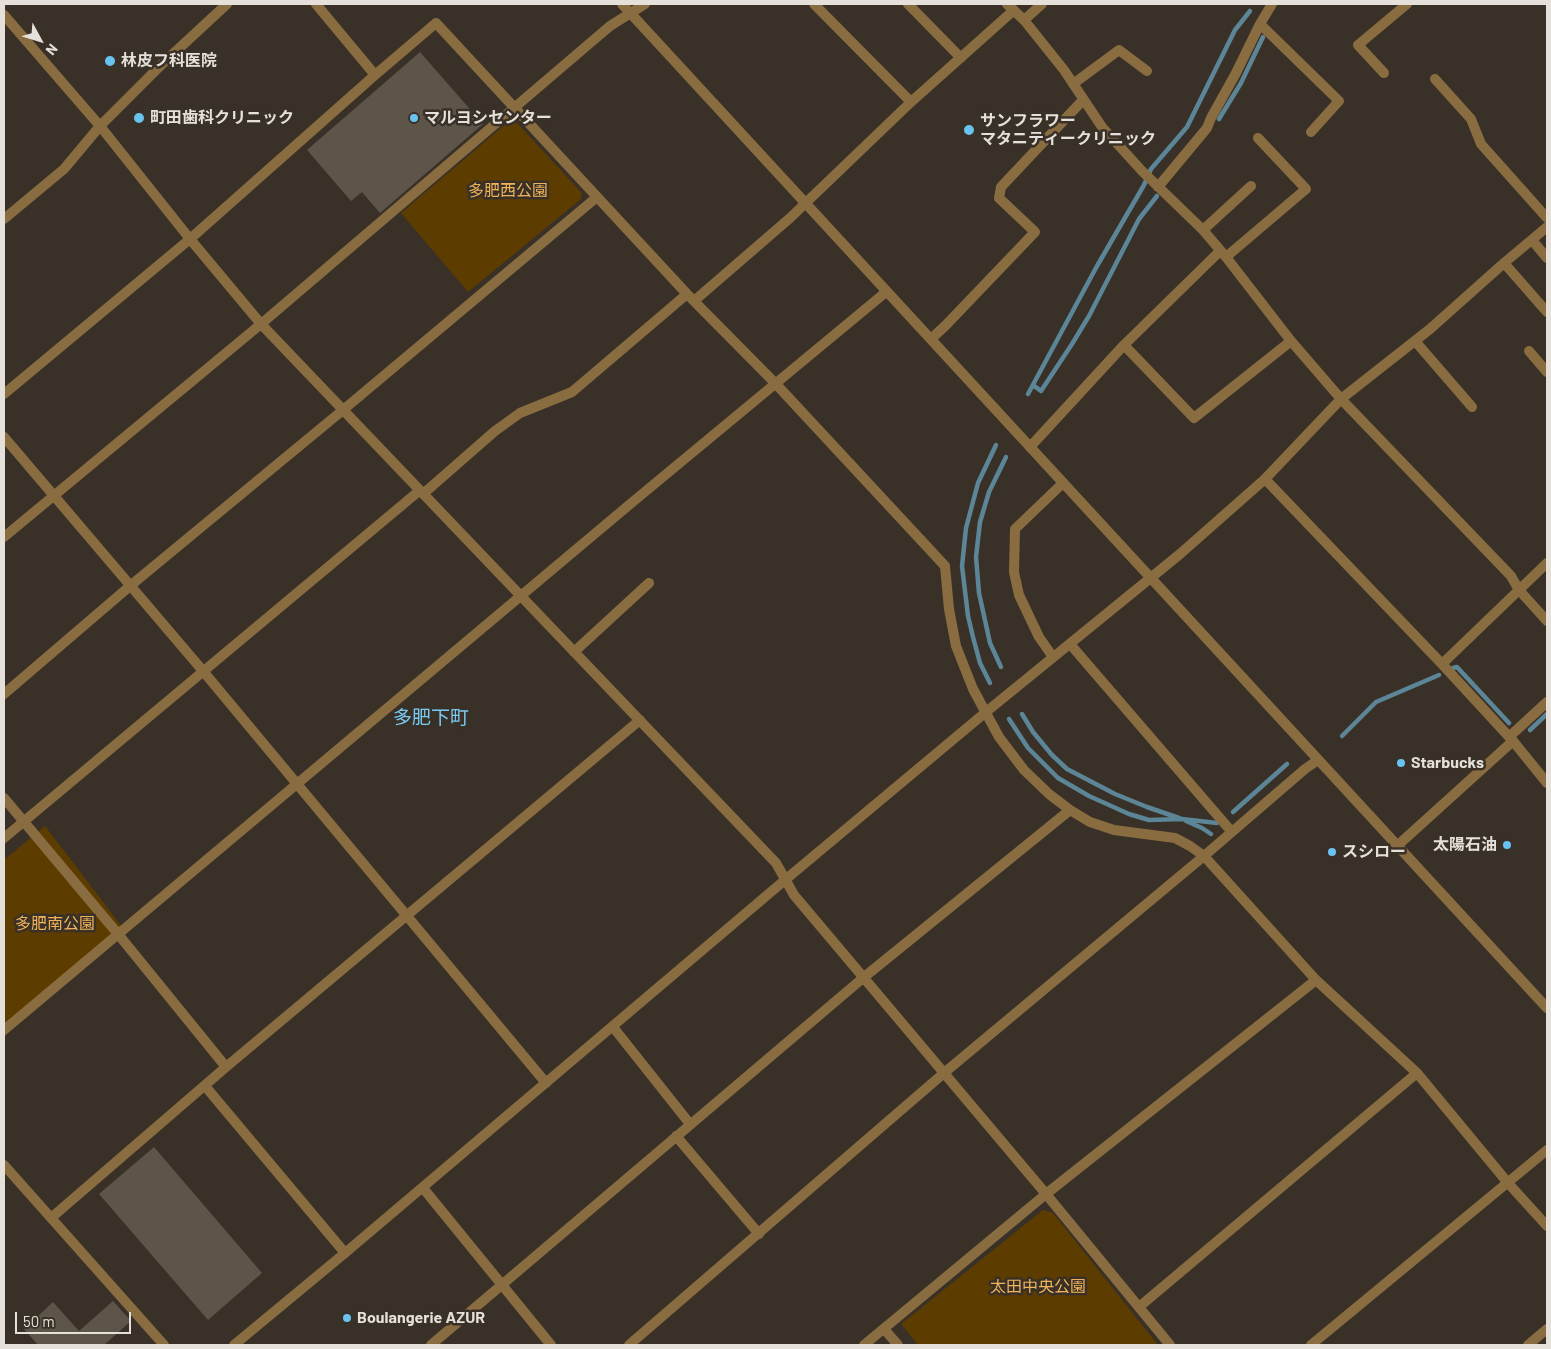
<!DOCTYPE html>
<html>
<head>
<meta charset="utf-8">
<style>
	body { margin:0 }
	#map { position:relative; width:1551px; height:1349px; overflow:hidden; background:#393127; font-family:Barlow,sans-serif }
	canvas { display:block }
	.frame { position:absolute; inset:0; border:5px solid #e5e0da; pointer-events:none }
	.north { position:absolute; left:15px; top:15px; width:50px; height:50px; -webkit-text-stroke:4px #393127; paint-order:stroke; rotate:129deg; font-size:14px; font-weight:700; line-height:20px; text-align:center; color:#e5e0da }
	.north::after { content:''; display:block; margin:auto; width:18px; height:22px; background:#e5e0da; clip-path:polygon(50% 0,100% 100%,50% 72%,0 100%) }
	.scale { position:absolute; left:15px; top:1312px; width:116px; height:22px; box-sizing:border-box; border:2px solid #e5e0da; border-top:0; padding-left:6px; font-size:15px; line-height:18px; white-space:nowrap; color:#e5e0da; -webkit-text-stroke:4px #393127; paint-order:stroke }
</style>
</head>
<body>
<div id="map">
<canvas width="1551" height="1349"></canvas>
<div class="frame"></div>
<div class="north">N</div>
<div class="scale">50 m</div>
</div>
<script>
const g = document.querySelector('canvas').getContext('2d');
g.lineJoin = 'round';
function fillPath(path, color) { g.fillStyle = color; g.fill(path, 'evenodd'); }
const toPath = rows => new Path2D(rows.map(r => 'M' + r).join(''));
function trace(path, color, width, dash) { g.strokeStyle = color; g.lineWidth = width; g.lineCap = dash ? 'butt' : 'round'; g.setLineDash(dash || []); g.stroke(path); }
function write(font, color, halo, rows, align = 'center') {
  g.font = font + ' Barlow,"Noto Sans JP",sans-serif'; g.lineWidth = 5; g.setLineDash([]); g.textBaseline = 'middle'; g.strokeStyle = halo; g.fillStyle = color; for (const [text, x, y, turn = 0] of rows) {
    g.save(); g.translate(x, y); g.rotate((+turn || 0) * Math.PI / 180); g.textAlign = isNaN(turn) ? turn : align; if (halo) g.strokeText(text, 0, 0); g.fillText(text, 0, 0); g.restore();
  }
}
fillPath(toPath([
	[507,123,517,123,582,193,581,199,468,292,401,213],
	[45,826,126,932,4,1029,4,860],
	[1043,1210,1053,1213,1158,1345,918,1345,901,1324]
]), '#5d3c00');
trace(toPath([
	[1219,119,1241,83,1263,37],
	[1033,385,1041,391,1072,344,1089,316,1139,219,1157,196],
	[1028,394,1097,266,1144,185,1151,169,1187,127,1235,30,1250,11],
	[1001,667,990,643,979,593,976,557,980,522,989,492,1006,457],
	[1453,668,1457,667,1509,723],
	[990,683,980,663,973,637,968,616,962,566,966,528,978,483,996,445],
	[1022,714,1033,732,1052,755,1067,769,1115,794,1147,807,1179,818],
	[1009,719,1028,748,1058,778,1089,796,1129,814,1149,820,1182,819,1217,823],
	[1530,730,1547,714],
	[1342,736,1376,702,1439,675],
	[1233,812,1287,764],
	[1186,821,1202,828,1211,834]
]), '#5c8698', 4.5);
fillPath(toPath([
	[420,52,483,124,380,213,362,192,351,201,307,150],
	[154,1147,262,1273,208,1320,99,1194],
	[113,1301,131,1321,104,1345,38,1345,24,1329,53,1302,79,1331]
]), '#5d5549');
trace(toPath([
	[316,4,375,75],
	[814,4,911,102],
	[908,4,961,58],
	[1007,4,1024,20,1064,70,1102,127,1142,171,1203,230,1226,257,1291,341,1341,399,1511,576,1519,590,1547,621],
	[1024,20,1042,4],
	[1260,24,1272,4],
	[1384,73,1358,45,1407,4],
	[1435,79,1471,119,1481,144,1547,218],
	[1073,84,1119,50,1147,71],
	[100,126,190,239,261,324,776,863,794,895,1046,1194,1170,1345],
	[1158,187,1207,128,1211,118,1236,73,1260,24,1339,101,1311,132],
	[1203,230,1251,186],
	[1532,240,1547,258],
	[1220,251,1124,345,1194,418,1291,341],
	[1226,257,1306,189,1258,138],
	[1504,263,1547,312],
	[694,301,790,218,911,102,1014,10],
	[931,339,946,325,1035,232,999,198,1001,187,1083,100],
	[1415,341,1472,407],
	[1529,351,1547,372],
	[4,394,190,239,375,75,436,23,687,294,775,383,945,566,949,609,956,646,973,689,999,737,1024,770,1049,794,1070,810,1090,822,1114,830,1175,838,1190,846,1204,856,1316,980,1417,1073,1508,1183,1547,1226],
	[1341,399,1430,329,1504,263,1547,227],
	[4,437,203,671,546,1083],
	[1030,447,1124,345],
	[1265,479,1442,664,1513,741,1547,783],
	[423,494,495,431,520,413,572,392,687,294],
	[4,537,261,324,610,26,645,4],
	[1070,644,1231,831],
	[574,652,649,583],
	[1053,657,1039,637,1019,595,1014,572,1015,529,1063,483],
	[1442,664,1547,563],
	[4,694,130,586,343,410,597,197],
	[1509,737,1547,702],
	[4,798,118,934,226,1067],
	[4,838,419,491],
	[1397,846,1513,741],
	[613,1027,690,1124],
	[4,1030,629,505,886,292],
	[205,1086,345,1253],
	[676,1136,759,1234],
	[4,1165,164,1345],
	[423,1188,551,1345],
	[51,1218,226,1067,640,720],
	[1139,1307,1417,1073],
	[884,1329,898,1345],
	[431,1345,863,978,1070,810],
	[629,1345,944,1073,1204,856,1305,769,1318,760],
	[864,1345,1046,1194,1316,980],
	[1528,1345,1547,1329]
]), '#8a6c41', 10);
trace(toPath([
	[622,4,1547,1008],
	[4,15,100,126],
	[4,219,64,169,100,126,161,65,227,4],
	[234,1345,345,1253,785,880,986,712,1180,554,1265,479,1341,399],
	[1311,1345,1547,1150]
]), '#8a6c41', 10);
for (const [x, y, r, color] of [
	[110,61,6,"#69c3f1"],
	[139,118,6,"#69c3f1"],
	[414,118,5,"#69c3f1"],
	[969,130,6,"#69c3f1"],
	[1401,763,5,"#69c3f1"],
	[1507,845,5,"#69c3f1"],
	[1332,852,5,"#69c3f1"],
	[347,1318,5,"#69c3f1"]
]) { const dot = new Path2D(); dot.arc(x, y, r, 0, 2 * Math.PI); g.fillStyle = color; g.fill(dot); trace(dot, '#393127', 2); }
write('bold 16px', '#e5e0da', '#393127', [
	["林皮フ科医院",121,61],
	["町田歯科クリニック",150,118],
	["マルヨシセンター",424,118],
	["サンフラワー",980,121],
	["マタニティークリニック",980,139],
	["Starbucks",1411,763],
	["太陽石油",1497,845,"right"],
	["スシロー",1342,852],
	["Boulangerie AZUR",357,1318]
], 'left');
write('16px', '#f0b359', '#393127', [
	["多肥西公園",508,191],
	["多肥南公園",55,924],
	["太田中央公園",1038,1287]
]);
write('19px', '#78caf4', '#393127', [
	["多肥下町",431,718]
]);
</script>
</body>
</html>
